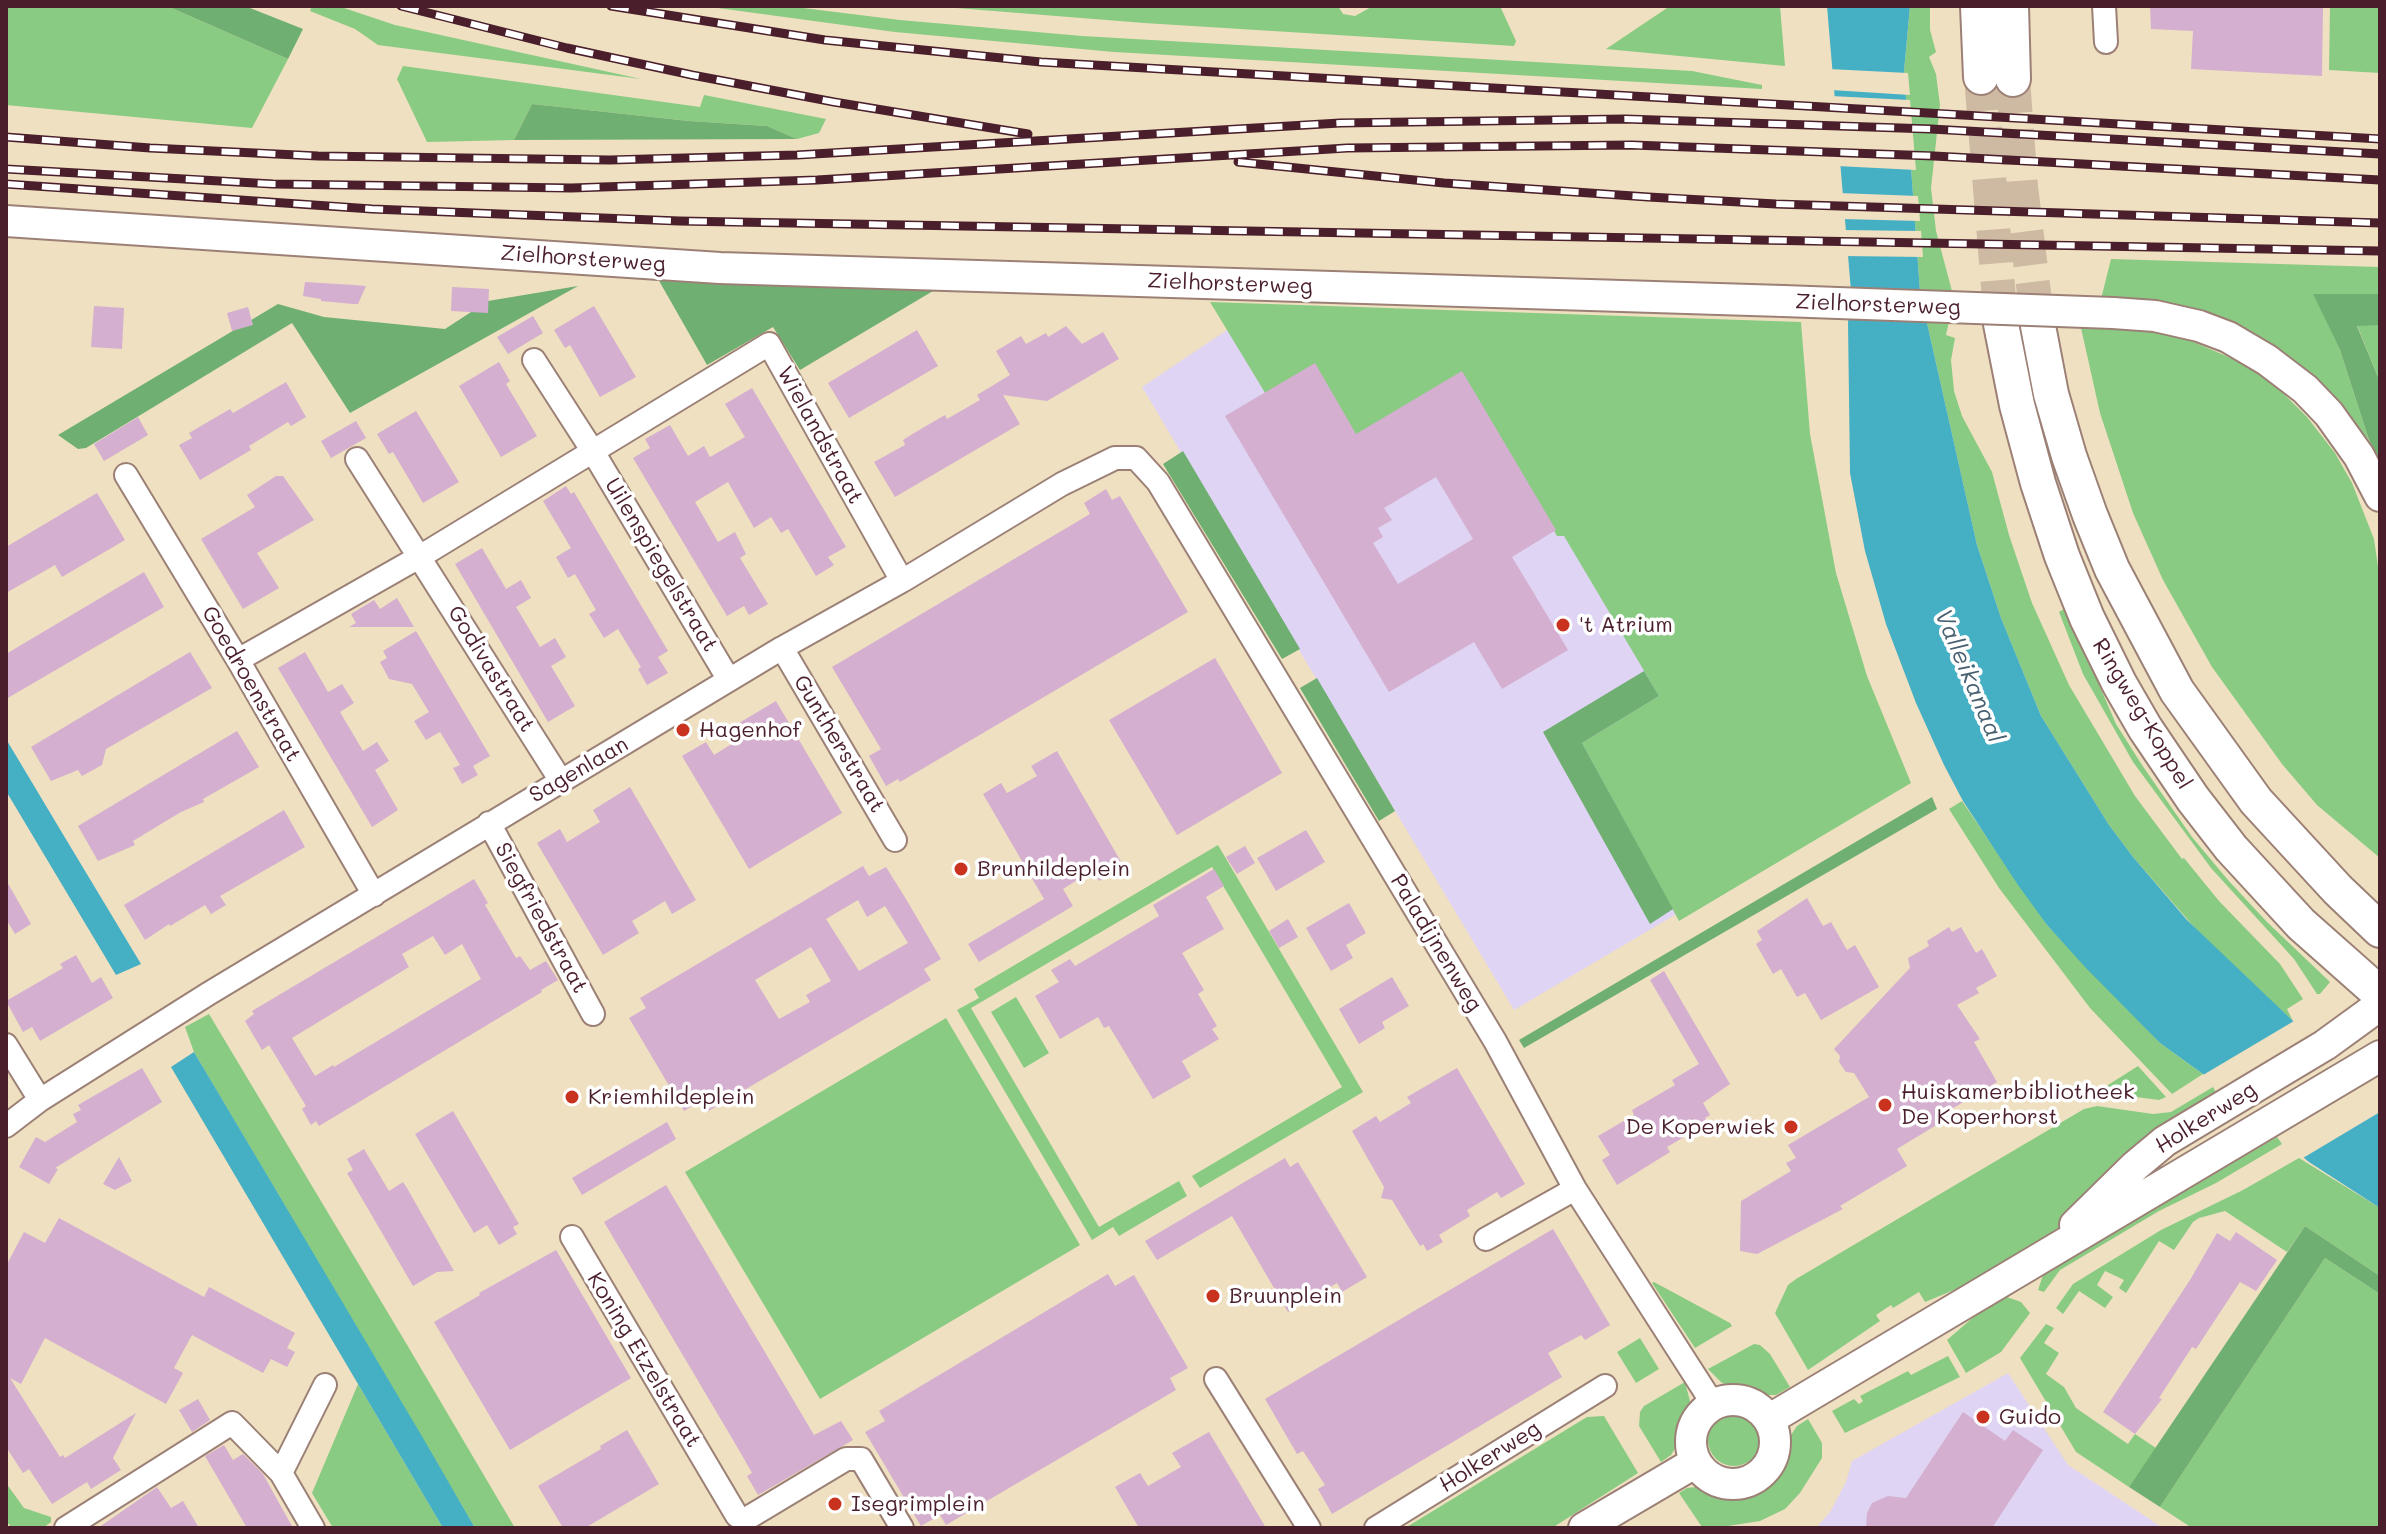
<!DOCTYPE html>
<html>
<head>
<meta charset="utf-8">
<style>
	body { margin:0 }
	#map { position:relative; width:2386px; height:1534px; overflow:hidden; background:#efe0c1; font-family:Mali,sans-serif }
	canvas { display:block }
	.frame { position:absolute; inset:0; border:8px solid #4a1f2b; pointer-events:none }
</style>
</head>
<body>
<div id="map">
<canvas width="2386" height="1534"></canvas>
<div class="frame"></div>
</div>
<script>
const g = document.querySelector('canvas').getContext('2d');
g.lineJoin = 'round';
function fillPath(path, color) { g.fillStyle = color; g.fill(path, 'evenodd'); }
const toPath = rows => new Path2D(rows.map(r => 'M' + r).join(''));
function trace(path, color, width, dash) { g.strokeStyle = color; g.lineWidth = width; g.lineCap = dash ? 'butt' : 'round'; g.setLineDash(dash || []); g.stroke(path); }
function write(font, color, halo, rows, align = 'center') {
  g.font = font + ' Mali,sans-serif'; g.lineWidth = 7; g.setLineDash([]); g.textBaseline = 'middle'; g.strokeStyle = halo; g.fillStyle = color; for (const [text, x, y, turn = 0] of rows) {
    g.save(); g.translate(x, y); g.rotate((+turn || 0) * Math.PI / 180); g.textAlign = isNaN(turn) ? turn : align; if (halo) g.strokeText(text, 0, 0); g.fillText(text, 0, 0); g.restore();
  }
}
fillPath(toPath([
	[1251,314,1826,575,1903,780,1514,1010,1142,387],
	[2008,1373,2068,1465,2163,1528,1816,1528,1830,1512,1846,1482,1852,1461]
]), '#e0d4f4');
fillPath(toPath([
	[6,6,167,6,288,59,252,128,6,105],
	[312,6,338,6,395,25,641,79,378,45,355,29,310,11],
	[703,6,787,6,900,20,1082,36,1692,71,1762,85,1762,89,1114,52,895,32],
	[931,6,1338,6,1343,14,1355,16,1373,6,1500,6,1516,41,1514,46,1144,23],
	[1670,6,1780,6,1785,66,1606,49],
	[1910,6,1930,6,1930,30,1936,52,1929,57,1936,74,1940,105,1931,188,1936,231,1952,291,1951,313,1946,335,1955,338,1951,360,1954,391,1962,416,1992,472,2009,535,2032,603,2069,685,2135,796,2182,859,2184,858,2219,901,2280,964,2303,999,2287,1009,2293,1021,2208,943,2133,857,2109,825,2041,716,2001,618,1977,545,1920,292,1904,71],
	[2330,6,2380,6,2380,73,2329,70],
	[403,66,700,107,704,95,826,119,819,133,797,139,767,126,689,121,532,104,514,140,427,142,397,79],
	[2111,259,2380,267,2380,294,2314,295,2340,350,2369,440,2323,389,2278,348,2245,330,2101,299],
	[1210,302,1801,322,1810,434,1836,573,1867,676,1911,783,1679,921,1582,743,1659,696,1564,536,1557,536,1465,377,1310,467],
	[2357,325,2380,325,2380,382],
	[2127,327,2182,337,2247,365,2279,389,2307,417,2335,453,2352,483,2374,539,2380,580,2380,858,2317,805,2282,764,2212,667,2163,580,2133,513,2100,413,2081,328],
	[2066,608,2116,724,2142,765,2192,837,2228,880,2267,922,2330,982,2320,994,2317,994,2294,959,2211,868,2133,762,2083,674,2059,612],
	[1962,801,2047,925,2160,1043,2203,1074,2172,1094,2090,1008,1999,888,1949,809],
	[1218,845,1363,1092,1200,1188,1192,1176,1342,1087,1212,867,971,1008,1099,1227,1179,1181,1187,1196,1119,1236,1113,1227,1092,1240,957,1010,979,998,974,989],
	[1016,997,1049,1053,1024,1068,991,1012],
	[209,1014,406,1343,515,1528,475,1528,194,1052,185,1027],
	[946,1018,1080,1245,820,1399,685,1172],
	[2138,1066,2166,1097,2159,1100,2097,1092],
	[2213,1087,2219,1098,2159,1133,2051,1236,1988,1276,1925,1302,1919,1292,1893,1308,1891,1305,1876,1315,1880,1321,1808,1370,1775,1313,1788,1285,1796,1279,2084,1109,2097,1106,2153,1114,2171,1112],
	[2277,1137,2282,1144,2216,1183,2159,1211,2060,1270,2044,1292,2038,1290,2044,1272],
	[2299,1158,2380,1208,2380,1276,2305,1226,2287,1252,2225,1211,2199,1218,2193,1222,2174,1250,2159,1241,2126,1293,2119,1288,2124,1280,2105,1271,2097,1285,2113,1297,2105,1308,2079,1291,2063,1314,2056,1308,2073,1284,2161,1230,2243,1190],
	[2325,1258,2380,1294,2380,1528,2192,1528,2160,1507],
	[1654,1282,1730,1323,1732,1326,1695,1348,1652,1283],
	[2004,1296,2021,1302,2030,1313,2001,1352,1966,1373,1947,1340,1984,1308],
	[2046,1324,2054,1328,2044,1343,2059,1353,2046,1374,2064,1387,2076,1408,2128,1444,2135,1434,2156,1448,2129,1487,2076,1452,2020,1358],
	[1640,1338,1659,1369,1636,1383,1617,1352],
	[1754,1344,1760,1345,1770,1354,1790,1387,1776,1395,1756,1395,1722,1383,1708,1369],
	[1948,1356,1960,1377,1845,1433,1832,1411,1854,1399,1859,1404,1863,1401,1860,1396,1908,1371,1911,1375],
	[1685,1382,1691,1405,1682,1437,1671,1455,1661,1462,1639,1426,1640,1412,1644,1406],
	[358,1384,443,1528,333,1528,312,1493],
	'1708 1440a26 26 0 1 1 52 0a26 26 0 1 1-52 0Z',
	[1604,1416,1638,1473,1552,1528,1405,1528,1587,1417],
	[1808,1419,1822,1443,1822,1458,1800,1493,1785,1509,1760,1521,1715,1528,1702,1527,1679,1493,1687,1488,1705,1486,1736,1492,1753,1489,1771,1477,1782,1460,1791,1435,1797,1426],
	[6,1483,24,1508,51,1517,51,1522,43,1528,12,1528,6,1521]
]), '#8acb83');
fillPath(toPath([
	[167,6,245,6,303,29,288,59],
	[532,104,689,121,767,126,797,139,514,140],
	[658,279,724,283,933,291,800,370,773,327,707,365],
	[578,286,350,413,292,323,86,448,78,449,58,435,278,304,324,317,445,329,488,301],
	[2313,294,2380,294,2380,325,2357,326,2380,382,2380,462,2369,440,2340,350],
	[1183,451,1300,649,1282,659,1163,464],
	[1644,671,1659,696,1582,743,1673,909,1650,924,1543,732],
	[1317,678,1395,811,1379,821,1300,688],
	[1932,797,1937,809,1524,1048,1519,1040],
	[2305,1226,2380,1276,2380,1294,2325,1258,2160,1507,2129,1487]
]), '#6faf71');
fillPath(toPath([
	[1827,6,1910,6,1904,71,1920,292,1977,545,2001,618,2041,716,2109,825,2133,857,2187,920,2293,1021,2380,1089,2380,1208,2309,1162,2203,1074,2160,1043,2086,968,2047,925,2018,885,1963,801,1944,765,1916,703,1886,624,1865,551,1850,473,1848,323,1851,291],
	[6,739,61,831,141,964,116,975,6,791],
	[194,1052,423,1438,475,1528,443,1528,358,1384,171,1067]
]), '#45afc4');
fillPath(toPath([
	[1829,69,1908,73,1910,95,1831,90],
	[1831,96,1910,100,1916,170,1837,166],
	[1839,193,1918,196,1920,221,1841,219],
	[1842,230,1921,231,1923,257,1844,256],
	[2294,1021,2380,1088,2380,1112,2303,1158,2203,1075]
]), '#efe0c1');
fillPath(toPath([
	[2150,6,2323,6,2322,76,2191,69,2193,31,2151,29],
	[305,282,354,285,366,286,358,304,353,304,321,301,321,299,303,296],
	[452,287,489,289,488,313,451,311],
	[94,306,124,308,122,349,91,347],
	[594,306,636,377,600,397,570,345,565,348,554,330],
	[248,307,253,325,232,331,227,313],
	[533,316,543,333,508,354,497,337],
	[1066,326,1082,344,1103,332,1119,359,1047,401,1003,395,1020,424,895,497,874,462,905,445,903,440,914,433,945,415,947,419,980,400,977,395,1010,375,996,351,1021,336,1026,344,1046,333,1048,337],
	[917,330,938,366,849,418,828,383],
	[499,362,510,381,506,384,537,436,501,457,459,386],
	[1315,363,1356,434,1462,371,1556,530,1512,557,1568,650,1502,689,1474,642,1389,692,1225,416],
	[1436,477,1473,539,1398,584,1373,543,1383,537,1378,528,1392,520,1384,508],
	[286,382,306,417,291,426,288,422,249,446,251,450,200,480,179,445,192,438,189,433,230,409,233,413],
	[752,388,846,547,828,557,834,565,816,576,788,529,781,533,771,517,754,528,728,482,695,502,718,542,735,532,746,554,740,558,768,604,749,615,744,606,727,616,633,458,650,448,645,439,670,425,688,456,704,446,710,457,745,437,725,404],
	[416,411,459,482,423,503,393,452,389,454,377,434],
	[138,417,148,435,104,461,94,444],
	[356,421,366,438,331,458,321,441],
	[276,476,283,476,314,520,257,553,279,588,243,609,201,539,255,507,247,495],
	[566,486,571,494,574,492,668,651,658,657,668,673,647,685,638,669,641,667,618,629,604,638,589,614,596,610,586,593,575,574,568,578,556,557,571,548,543,501],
	[1106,489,1112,500,1120,496,1188,612,900,782,898,779,886,786,869,756,881,749,832,667,1090,514,1084,503],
	[97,493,125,540,62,577,55,565,6,593,6,547],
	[482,548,506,589,521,580,531,598,516,607,540,647,555,638,566,657,551,666,575,706,548,722,455,564],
	[144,572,164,607,6,699,6,654],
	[397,598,414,627,349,627,356,623,351,614,374,600,380,609],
	[416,631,490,756,473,766,478,775,462,784,453,768,460,765,440,732,426,740,414,721,429,712,412,684,389,679,380,662,387,658,383,651],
	[190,652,212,688,106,749,102,765,82,776,78,770,51,781,31,747],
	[305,652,328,692,342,684,354,703,340,712,363,751,377,742,389,761,375,770,398,810,372,827,278,668],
	[1215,658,1282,773,1177,835,1109,720],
	[776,701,842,813,749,869,682,756,706,742,714,755,746,735,739,723],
	[237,731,259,767,203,799,204,802,181,812,133,841,135,845,98,861,78,826],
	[1057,751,1124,867,1099,881,1093,870,1063,889,1073,906,979,962,968,944,1044,899,983,794,1001,783,1007,793,1037,776,1031,766],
	[630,787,696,900,672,914,665,901,632,921,639,933,603,955,537,843,560,829,567,842,600,822,593,810],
	[284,810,305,847,220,896,226,905,211,914,205,905,170,926,169,924,145,940,124,905],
	[1306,830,1325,862,1276,891,1257,858],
	[1245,846,1255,863,1237,874,1226,857],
	[863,866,869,876,886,867,906,899,941,959,924,969,931,980,707,1112,701,1101,684,1111,629,1018,646,1008,640,998],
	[858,900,867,917,885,906,908,943,859,971,826,919],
	[811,947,831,981,806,995,810,1002,779,1019,755,980],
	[1214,869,1224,886,1206,897,1224,929,1182,953,1204,990,1198,994,1217,1026,1212,1029,1219,1039,1182,1061,1191,1077,1153,1099,1109,1026,1104,1028,1098,1017,1060,1039,1035,996,1059,982,1051,970,1070,959,1075,966,1159,916,1153,905],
	[474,879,488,903,485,905,516,958,520,956,530,970,546,961,558,980,541,990,542,992,319,1126,316,1121,311,1125,302,1109,306,1106,269,1045,262,1050,245,1021,254,1014,252,1011],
	[433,936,445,955,462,944,481,979,334,1067,333,1065,315,1076,292,1038,409,967,402,954],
	[6,880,31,924,15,934,6,919],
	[1807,898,1823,926,1831,922,1847,950,1855,945,1879,987,1821,1020,1805,993,1797,997,1781,969,1773,974,1756,944,1762,940,1757,931],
	[1349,903,1366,933,1346,945,1353,958,1331,971,1306,928],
	[1288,919,1298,937,1279,948,1269,931],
	[1949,927,1952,932,1961,927,1976,953,1982,949,1997,976,1976,988,1979,993,1957,1005,1980,1039,1974,1042,1997,1082,1950,1110,1953,1115,1897,1149,1907,1166,1840,1206,1843,1209,1757,1254,1740,1251,1741,1201,1791,1171,1786,1163,1796,1158,1788,1145,1869,1097,1854,1073,1846,1072,1839,1062,1840,1056,1834,1049,1910,968,1908,958,1929,946,1927,941],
	[76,955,92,983,101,977,113,998,40,1041,32,1027,23,1032,6,1001,63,968,60,964],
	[1664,971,1730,1084,1703,1103,1710,1115,1705,1118,1708,1123,1667,1147,1670,1152,1617,1185,1602,1160,1610,1155,1598,1136,1634,1115,1632,1110,1675,1085,1672,1080,1699,1064,1650,980],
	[1392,977,1409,1006,1382,1022,1385,1028,1359,1044,1339,1009],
	[142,1068,162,1102,55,1168,58,1169,49,1184,19,1167,36,1137,45,1142,77,1122,73,1114,81,1110,78,1105],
	[1457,1068,1525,1184,1501,1198,1497,1192,1467,1210,1470,1216,1439,1235,1443,1242,1427,1251,1423,1244,1420,1246,1392,1200,1381,1198,1384,1187,1352,1131,1376,1116,1380,1122,1411,1103,1407,1097],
	[453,1111,519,1224,513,1227,517,1234,499,1245,487,1225,474,1233,415,1134],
	[667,1122,676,1139,582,1195,572,1178],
	[364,1149,389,1191,403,1182,407,1188,454,1271,437,1272,413,1286,347,1173,353,1170,347,1159],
	[119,1157,132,1181,115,1190,103,1184],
	[1285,1158,1290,1167,1298,1162,1367,1277,1342,1292,1337,1283,1288,1312,1232,1216,1157,1260,1145,1241],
	[666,1185,814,1435,841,1421,853,1440,758,1495,747,1476,752,1473,736,1445,604,1222],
	[59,1218,204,1297,209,1287,295,1333,287,1348,295,1352,287,1367,271,1359,263,1373,192,1335,174,1368,183,1373,166,1404,45,1338,21,1384,10,1378,60,1457,63,1455,65,1458,136,1413,113,1458,121,1470,91,1489,87,1482,52,1504,29,1469,23,1473,6,1447,6,1266,24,1232,45,1243],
	[1553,1229,1610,1325,1585,1340,1581,1335,1548,1353,1562,1377,1332,1514,1318,1489,1325,1485,1303,1451,1297,1454,1265,1399],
	[2236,1232,2277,1260,2256,1291,2240,1282,2196,1349,2192,1347,2159,1398,2162,1399,2135,1434,2103,1412,2190,1280,2217,1233,2230,1241],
	[556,1250,631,1378,510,1450,434,1322,480,1295,479,1293],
	[1108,1274,1115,1286,1134,1275,1188,1368,1170,1378,1176,1390,946,1525,940,1515,921,1526,865,1432,885,1421,879,1411],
	[198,1399,210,1420,192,1432,179,1410],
	[1963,1412,2005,1441,2013,1430,2043,1450,1992,1528,1866,1528,1867,1513,1872,1503,1888,1496,1906,1498],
	[627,1430,659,1484,585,1528,563,1528,538,1486,601,1449,600,1446],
	[1209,1432,1266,1528,1139,1528,1115,1487,1140,1473,1148,1486,1181,1467,1172,1453],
	[224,1445,233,1460,243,1454,263,1474,293,1528,247,1528,205,1456],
	[157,1487,171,1508,183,1501,199,1528,98,1528]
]), '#d4afcf');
trace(toPath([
	[1981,77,2001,324],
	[2013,79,2021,187,2038,326]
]), '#ceb9a3', 34, [34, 17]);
const street = toPath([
	[2104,6,2106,42],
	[534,360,592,450,729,680],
	[357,459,561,781],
	[126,475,238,660,374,895],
	[782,648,895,840],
	[238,660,421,556,769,344,902,581],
	[489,823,593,1014],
	[6,1045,40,1100],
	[6,1126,40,1100,208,994,782,648,902,581,1062,484,1115,458,1136,458,1158,482,1495,1041,1575,1189,1713,1404],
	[572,1237,737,1516,746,1519,846,1459,861,1459,902,1528],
	[1486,1239,1575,1189],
	[1216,1379,1309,1528],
	[281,1473,325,1385],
	[66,1528,232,1423,281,1473,313,1528],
	[1376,1528,1605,1386]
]);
const secondary = toPath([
	[6,221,720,268,1783,301],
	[2113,313,2155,316,2199,326,2228,337,2267,360,2305,389,2329,414,2359,456,2380,496],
	[2075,1225,2135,1166,2165,1141,2325,1045,2380,1005],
	'1691 1442a42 42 0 1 1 84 0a42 42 0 1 1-84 0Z',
	[1770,1419,2380,1056],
	[1584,1528,1696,1462]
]);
const primary = toPath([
	[1978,6,1981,77],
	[2011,6,2013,79],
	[2001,324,2017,405,2038,483,2062,556,2087,618,2119,683,2145,728,2193,799,2231,848,2301,924,2380,994],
	[2038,326,2051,394,2069,456,2090,515,2112,569,2177,691,2256,801,2338,890,2380,930]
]);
trace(street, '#9c8076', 26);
trace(secondary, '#9c8076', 34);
trace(primary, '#9c8076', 38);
trace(street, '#fff', 22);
trace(secondary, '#fff', 30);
trace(primary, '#fff', 34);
const rail = toPath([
	[401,6,567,48,692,75,834,102,1028,134],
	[611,6,825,40,1041,62,2380,139],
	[6,137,150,148,318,156,610,160,797,155,1340,123,1625,119,1931,129,2380,154],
	[1238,162,1444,183,1648,197,1776,204,2380,223],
	[6,169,273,184,571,188,817,180,1347,148,1632,145,1934,156,2380,180],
	[6,184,372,209,679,221,2380,251]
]);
trace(rail, '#4a1f2b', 9);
trace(rail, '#fff', 6, [18]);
const secondaryBridge = toPath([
	[1783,301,2113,313]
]);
trace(secondaryBridge, '#9c8076', 34, []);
trace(secondaryBridge, '#fff', 30);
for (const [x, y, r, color] of [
	[1563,625,8,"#c8321e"],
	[683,730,8,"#c8321e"],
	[961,869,8,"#c8321e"],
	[572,1097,8,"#c8321e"],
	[1885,1105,8,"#c8321e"],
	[1791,1127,8,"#c8321e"],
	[1213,1296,8,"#c8321e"],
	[1983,1417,8,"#c8321e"],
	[835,1504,8,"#c8321e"]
]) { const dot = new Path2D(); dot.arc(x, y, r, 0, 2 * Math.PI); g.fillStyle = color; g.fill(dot); trace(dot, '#fff', 3); }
write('22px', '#4a1f2b', '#fff', [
	["Zielhorsterweg",583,259,4],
	["Zielhorsterweg",1230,284,2],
	["Zielhorsterweg",1878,305,2],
	["Wielandstraat",820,435,61],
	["Uilenspiegelstraat",661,565,59],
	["Godivastraat",491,669,58],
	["Goedroenstraat",251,684,60],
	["Ringweg-Koppel",2142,714,59],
	["Guntherstraat",839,744,59],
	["Sagenlaan",579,770,-30],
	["Siegfriedstraat",541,918,61],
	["Paladijnenweg",1436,943,59],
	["Holkerweg",2206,1118,-32],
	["Koning Etzelstraat",644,1360,59],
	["Holkerweg",1490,1457,-32]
]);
write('22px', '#4a1f2b', '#fff', [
	["'t Atrium",1579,625],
	["Hagenhof",699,730],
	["Brunhildeplein",977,869],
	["Huiskamerbibliotheek",1901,1092],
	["De Koperhorst",1901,1117],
	["Kriemhildeplein",588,1097],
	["De Koperwiek",1775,1127,"right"],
	["Bruunplein",1229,1296],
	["Guido",1999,1417],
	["Isegrimplein",851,1504]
], 'left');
write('italic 24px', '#486070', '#fff', [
	["Valleikanaal",1969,676,67]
]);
</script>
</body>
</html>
